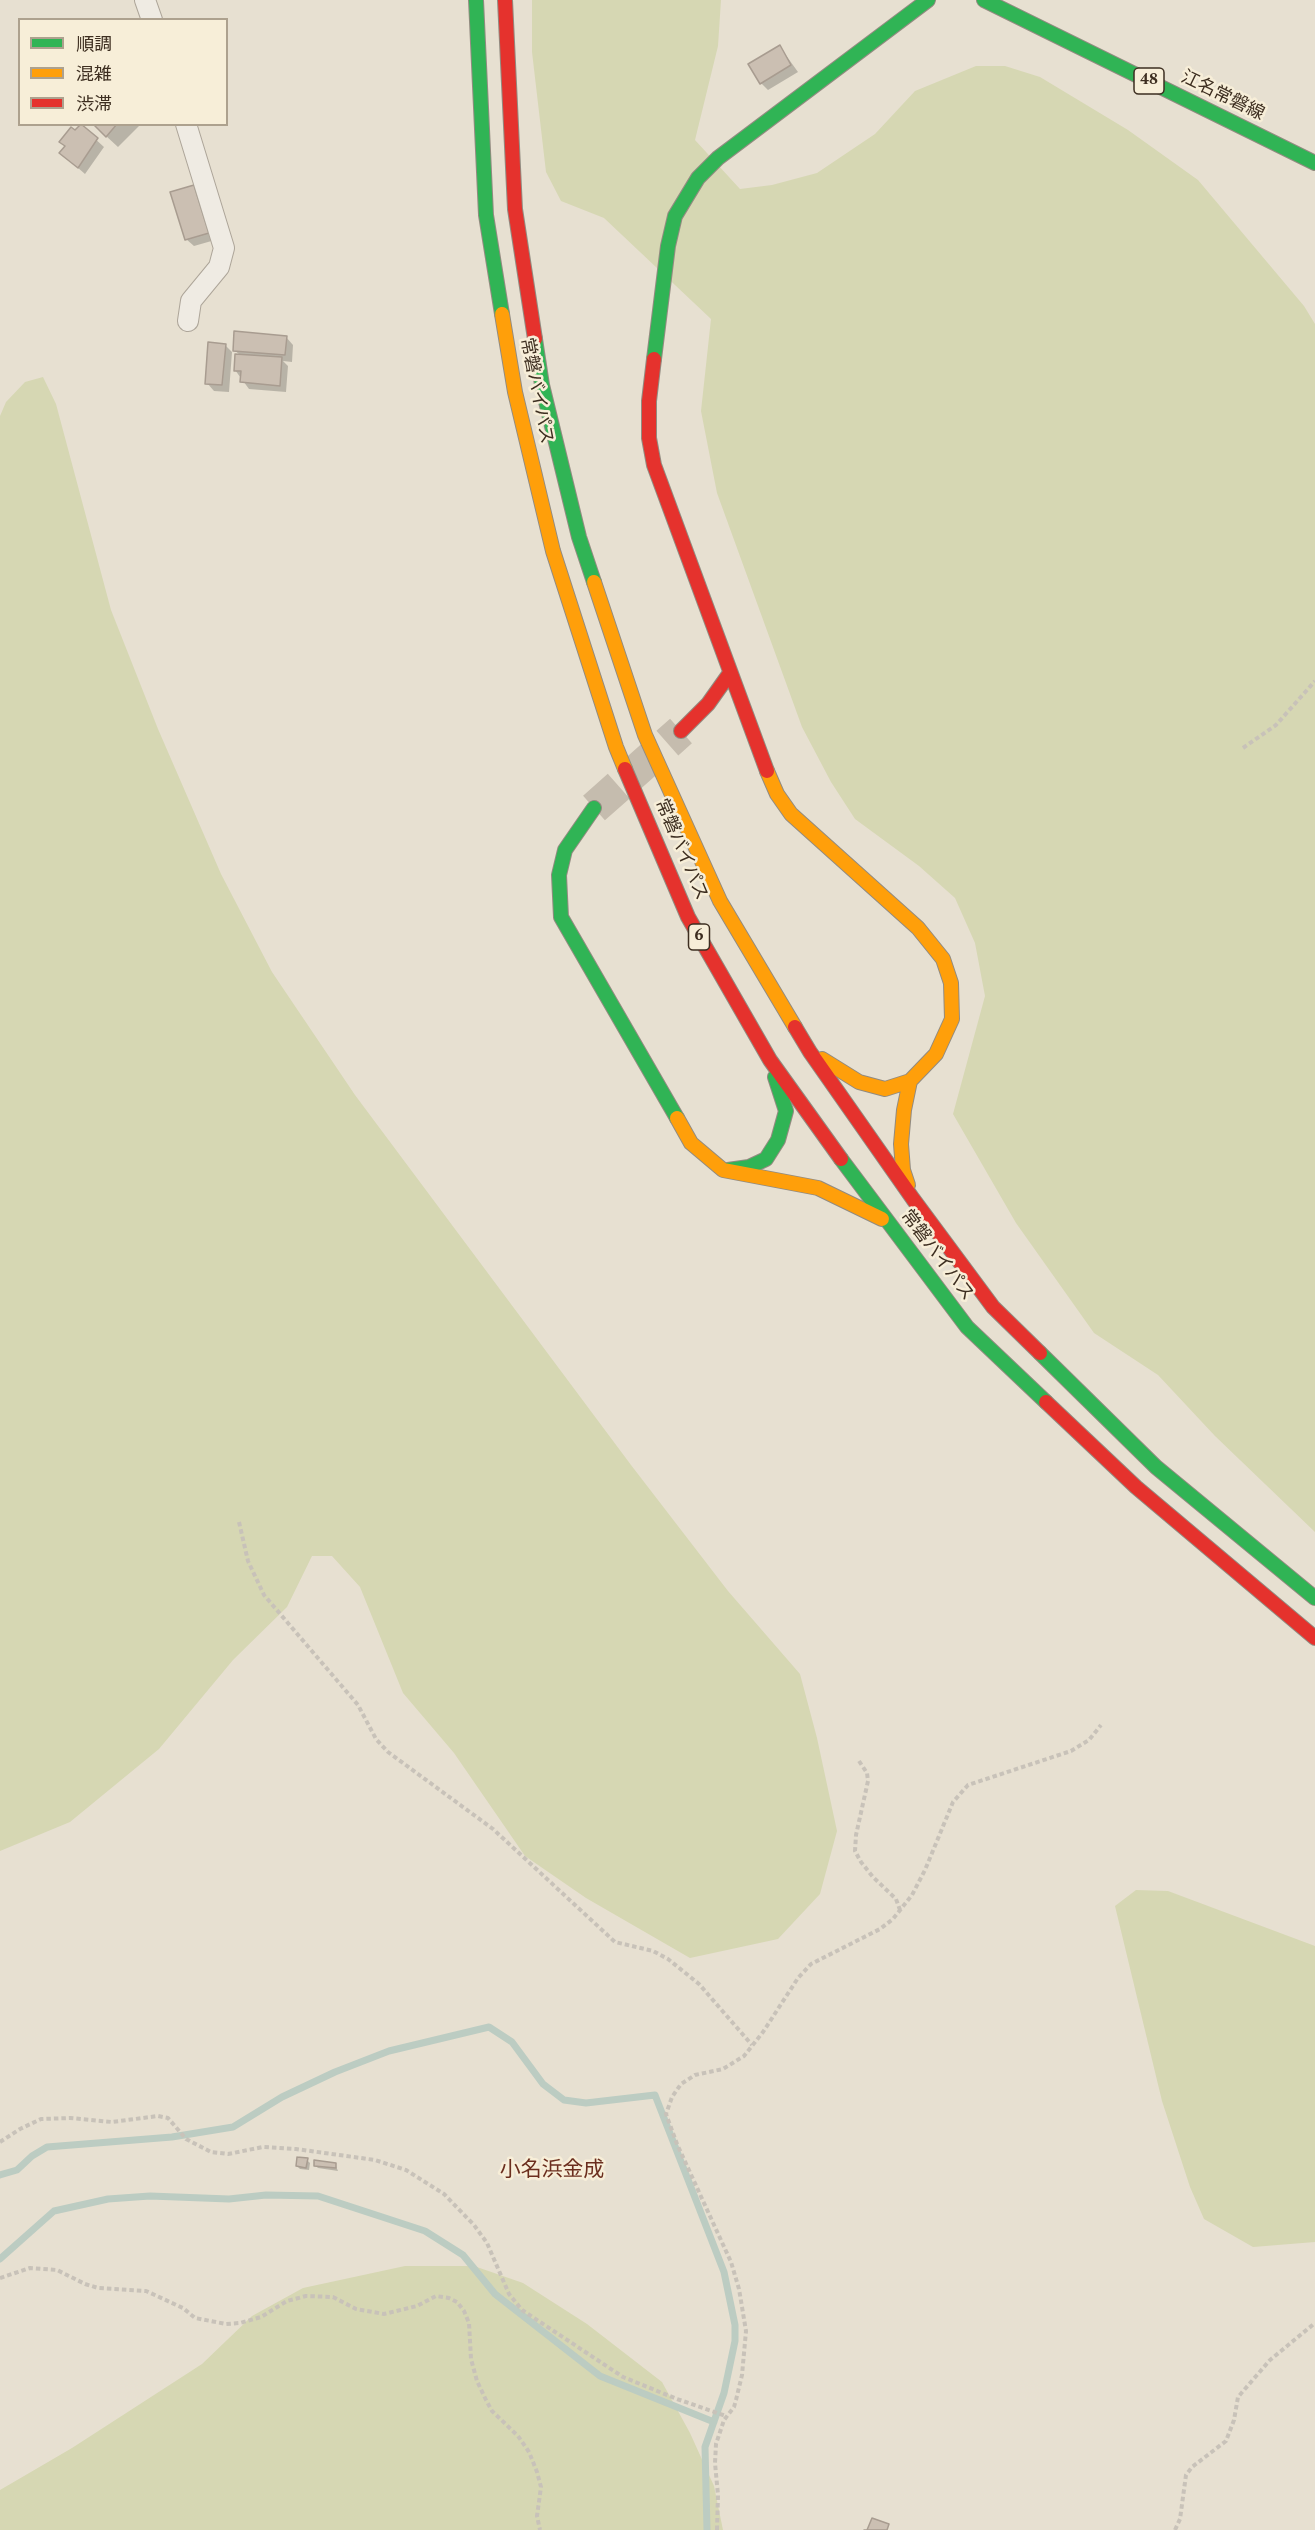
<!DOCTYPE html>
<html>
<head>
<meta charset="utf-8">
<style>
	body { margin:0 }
	#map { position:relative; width:1315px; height:2530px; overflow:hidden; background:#e7e0d1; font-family:Spectral,"Noto Sans JP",serif }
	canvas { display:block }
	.legend { position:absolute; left:18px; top:18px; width:210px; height:108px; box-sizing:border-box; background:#f7eed8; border:2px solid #ada18e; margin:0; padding:8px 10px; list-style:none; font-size:18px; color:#3d2e20 }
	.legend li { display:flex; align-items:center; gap:12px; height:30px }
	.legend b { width:30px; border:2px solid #ada18e }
</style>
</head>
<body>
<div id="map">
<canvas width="1315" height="2530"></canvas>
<ul class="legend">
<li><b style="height:8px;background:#30b455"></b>順調</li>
<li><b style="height:8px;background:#ff9f0a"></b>混雑</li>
<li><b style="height:8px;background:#e5322d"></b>渋滞</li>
</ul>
</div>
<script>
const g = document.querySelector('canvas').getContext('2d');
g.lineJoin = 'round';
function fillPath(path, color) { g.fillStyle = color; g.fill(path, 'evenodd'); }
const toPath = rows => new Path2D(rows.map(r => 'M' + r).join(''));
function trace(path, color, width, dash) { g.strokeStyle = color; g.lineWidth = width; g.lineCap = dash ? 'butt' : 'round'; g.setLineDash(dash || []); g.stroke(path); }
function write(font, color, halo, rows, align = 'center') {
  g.font = font + ' Spectral,"Noto Sans JP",serif'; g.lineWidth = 5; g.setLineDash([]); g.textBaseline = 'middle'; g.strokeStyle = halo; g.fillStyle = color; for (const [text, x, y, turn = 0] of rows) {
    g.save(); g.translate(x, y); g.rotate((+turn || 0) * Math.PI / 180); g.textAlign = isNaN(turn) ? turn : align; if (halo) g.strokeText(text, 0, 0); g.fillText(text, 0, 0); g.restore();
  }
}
fillPath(toPath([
	[532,0,721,0,718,46,695,140,740,189,772,185,817,173,875,134,915,91,976,66,1005,66,1040,77,1128,130,1198,180,1304,306,1315,324,1315,1532,1215,1436,1158,1375,1094,1333,1016,1223,953,1114,985,996,975,943,955,898,919,866,855,819,831,782,802,727,717,493,701,411,711,319,604,218,561,201,546,172,532,52],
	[43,377,56,404,111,610,158,729,221,874,272,972,355,1095,631,1465,728,1591,800,1674,817,1738,837,1831,820,1894,778,1939,690,1958,586,1898,525,1856,454,1753,403,1693,360,1587,332,1556,312,1556,287,1607,233,1660,159,1749,70,1822,0,1851,0,416,6,402,25,382],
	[1136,1890,1168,1891,1315,1946,1315,2242,1253,2247,1204,2219,1190,2187,1162,2101,1115,1906],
	[405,2266,474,2266,523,2283,587,2324,662,2382,690,2433,714,2486,723,2530,0,2530,0,2490,72,2448,202,2364,252,2316,303,2288]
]), '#d6d7b3');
fillPath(toPath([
	[780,47,798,72,768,90,761,83],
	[93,124,138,124,139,126,118,147],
	[81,126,104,147,85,174,61,153],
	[194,187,201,194,215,240,194,246,186,239],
	[286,337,293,345,292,362,283,361,288,366,286,392,249,389,235,370,240,355,234,350],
	[225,345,232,352,229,392,214,391,207,383],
	[307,2160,310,2163,309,2170,300,2169,297,2166],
	[335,2164,338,2171,318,2168,315,2165]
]), '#0003');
trace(toPath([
	[0,2175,17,2170,32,2156,47,2147,172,2137,233,2127,282,2097,335,2072,389,2051,489,2027,512,2042,543,2084,564,2100,586,2103,655,2095,724,2272,735,2325,735,2341,724,2393,705,2447,707,2530],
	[0,2259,54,2211,108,2199,150,2196,229,2199,266,2195,318,2196,425,2231,463,2255,495,2294,600,2376,714,2422]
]), '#bcccc2', 7);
const building = toPath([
	[780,45,791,65,760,84,748,64,780,45],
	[81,124,98,138,78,168,59,153,65,146,59,142,71,127,75,130,81,124],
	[93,124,117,124,106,137,93,124],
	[194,185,209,233,185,240,170,192,194,185],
	[234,331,287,336,285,355,233,351,234,331],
	[208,342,226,344,222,385,205,384,208,342],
	[235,354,282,357,280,386,240,382,241,371,234,371,235,354],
	[297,2157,308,2158,306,2168,296,2166,297,2157],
	[314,2160,336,2163,336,2168,314,2166,314,2160],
	[872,2518,889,2524,887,2530,864,2530,867,2530,872,2518]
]);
fillPath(building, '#cbbfb2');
trace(building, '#a89c90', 1.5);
trace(toPath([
	[594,808,681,731]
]), '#c5bcae', 33, [33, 16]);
const street = toPath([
	[145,0,152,20],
	[186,124,224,248,219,267,191,301,188,321]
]);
const fast = toPath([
	[476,0,486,215,502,314],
	[984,0,1315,163],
	[535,339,542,385,579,537,594,582],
	[654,359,668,246,675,216,698,178,718,158,928,0],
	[594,808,565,850,559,875,561,917,677,1118],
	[841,1159,967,1327,1046,1402],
	[728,1170,749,1167,766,1159,778,1140,786,1111,775,1077],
	[1040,1353,1156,1467,1315,1598]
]);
const slow = toPath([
	[502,314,515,392,553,551,616,747,625,769],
	[594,582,645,735,720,901,795,1027],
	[767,771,777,794,791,814,918,928,943,959,951,983,952,1019,936,1054,910,1081,885,1089,859,1082,822,1059],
	[677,1118,691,1143,723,1170,818,1188,882,1219],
	[908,1185,903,1170,901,1144,904,1110,910,1081]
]);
const jam = toPath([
	[505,0,515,209,535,339],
	[654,359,649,401,649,438,654,465,767,771],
	[681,731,708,704,730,673],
	[625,769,688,917,770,1060,841,1159],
	[795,1027,810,1052,913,1199,993,1307,1040,1353],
	[1046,1402,1136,1487,1315,1638]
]);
trace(street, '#ada599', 22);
trace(fast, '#928b80', 16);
trace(slow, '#928b80', 16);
trace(jam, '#928b80', 16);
trace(toPath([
	[1243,748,1276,725,1315,681],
	[239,1522,248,1561,264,1595,358,1705,376,1739,388,1752,493,1829,615,1942,653,1951,668,1959,699,1984,752,2045],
	[859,1761,867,1773,868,1781,856,1835,855,1851,861,1862,873,1877,896,1899,900,1910],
	[0,2142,20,2129,41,2119,70,2118,112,2122,158,2116,168,2118,186,2139,211,2152,228,2154,263,2147,296,2149,375,2160,406,2170,444,2194,474,2225,487,2243,509,2294,522,2310,623,2377,677,2399,726,2416],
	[0,2278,30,2268,57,2270,85,2284,98,2288,146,2291,183,2308,195,2318,226,2324,240,2323,261,2317,287,2301,306,2296,333,2297,356,2309,384,2314,417,2306,436,2296,449,2298,457,2302,464,2311,469,2323,471,2359,477,2381,486,2400,492,2411,518,2436,529,2452,537,2472,541,2487,537,2516,540,2530],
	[717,2530,718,2495,715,2463,716,2444,724,2420,734,2407,736,2400,742,2375,746,2331,739,2289,731,2262,677,2144,666,2114,672,2097,681,2084,695,2075,723,2069,744,2056,763,2032,798,1978,811,1964,880,1929,893,1919,912,1895,925,1870,953,1802,968,1785,1071,1751,1089,1740,1101,1725],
	[1175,2530,1180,2519,1186,2475,1192,2467,1226,2441,1234,2420,1238,2397,1270,2360,1315,2323]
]), '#c8c2b9', 4, [4.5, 3]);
trace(street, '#efebe3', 20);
trace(fast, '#30b455', 14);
trace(slow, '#ff9f0a', 14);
trace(jam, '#e5322d', 14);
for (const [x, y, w] of [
	[1149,81,30],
	[699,937,21]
]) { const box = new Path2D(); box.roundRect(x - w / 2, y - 13, w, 26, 4.5); g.fillStyle = '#f7eed8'; g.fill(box); trace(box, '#3d2e20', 1.5); }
write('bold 16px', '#3d2e20', null, [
	["48",1149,81],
	["6",699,937]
]);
write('18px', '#3d2e20', '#f7eed8', [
	["江名常磐線",1222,97,26],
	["常磐バイパス",535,391,79],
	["常磐バイパス",680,850,67],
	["常磐バイパス",936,1256,53]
]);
write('21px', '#6b2e1e', '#f7eed8', [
	["小名浜金成",552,2172]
]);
</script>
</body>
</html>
